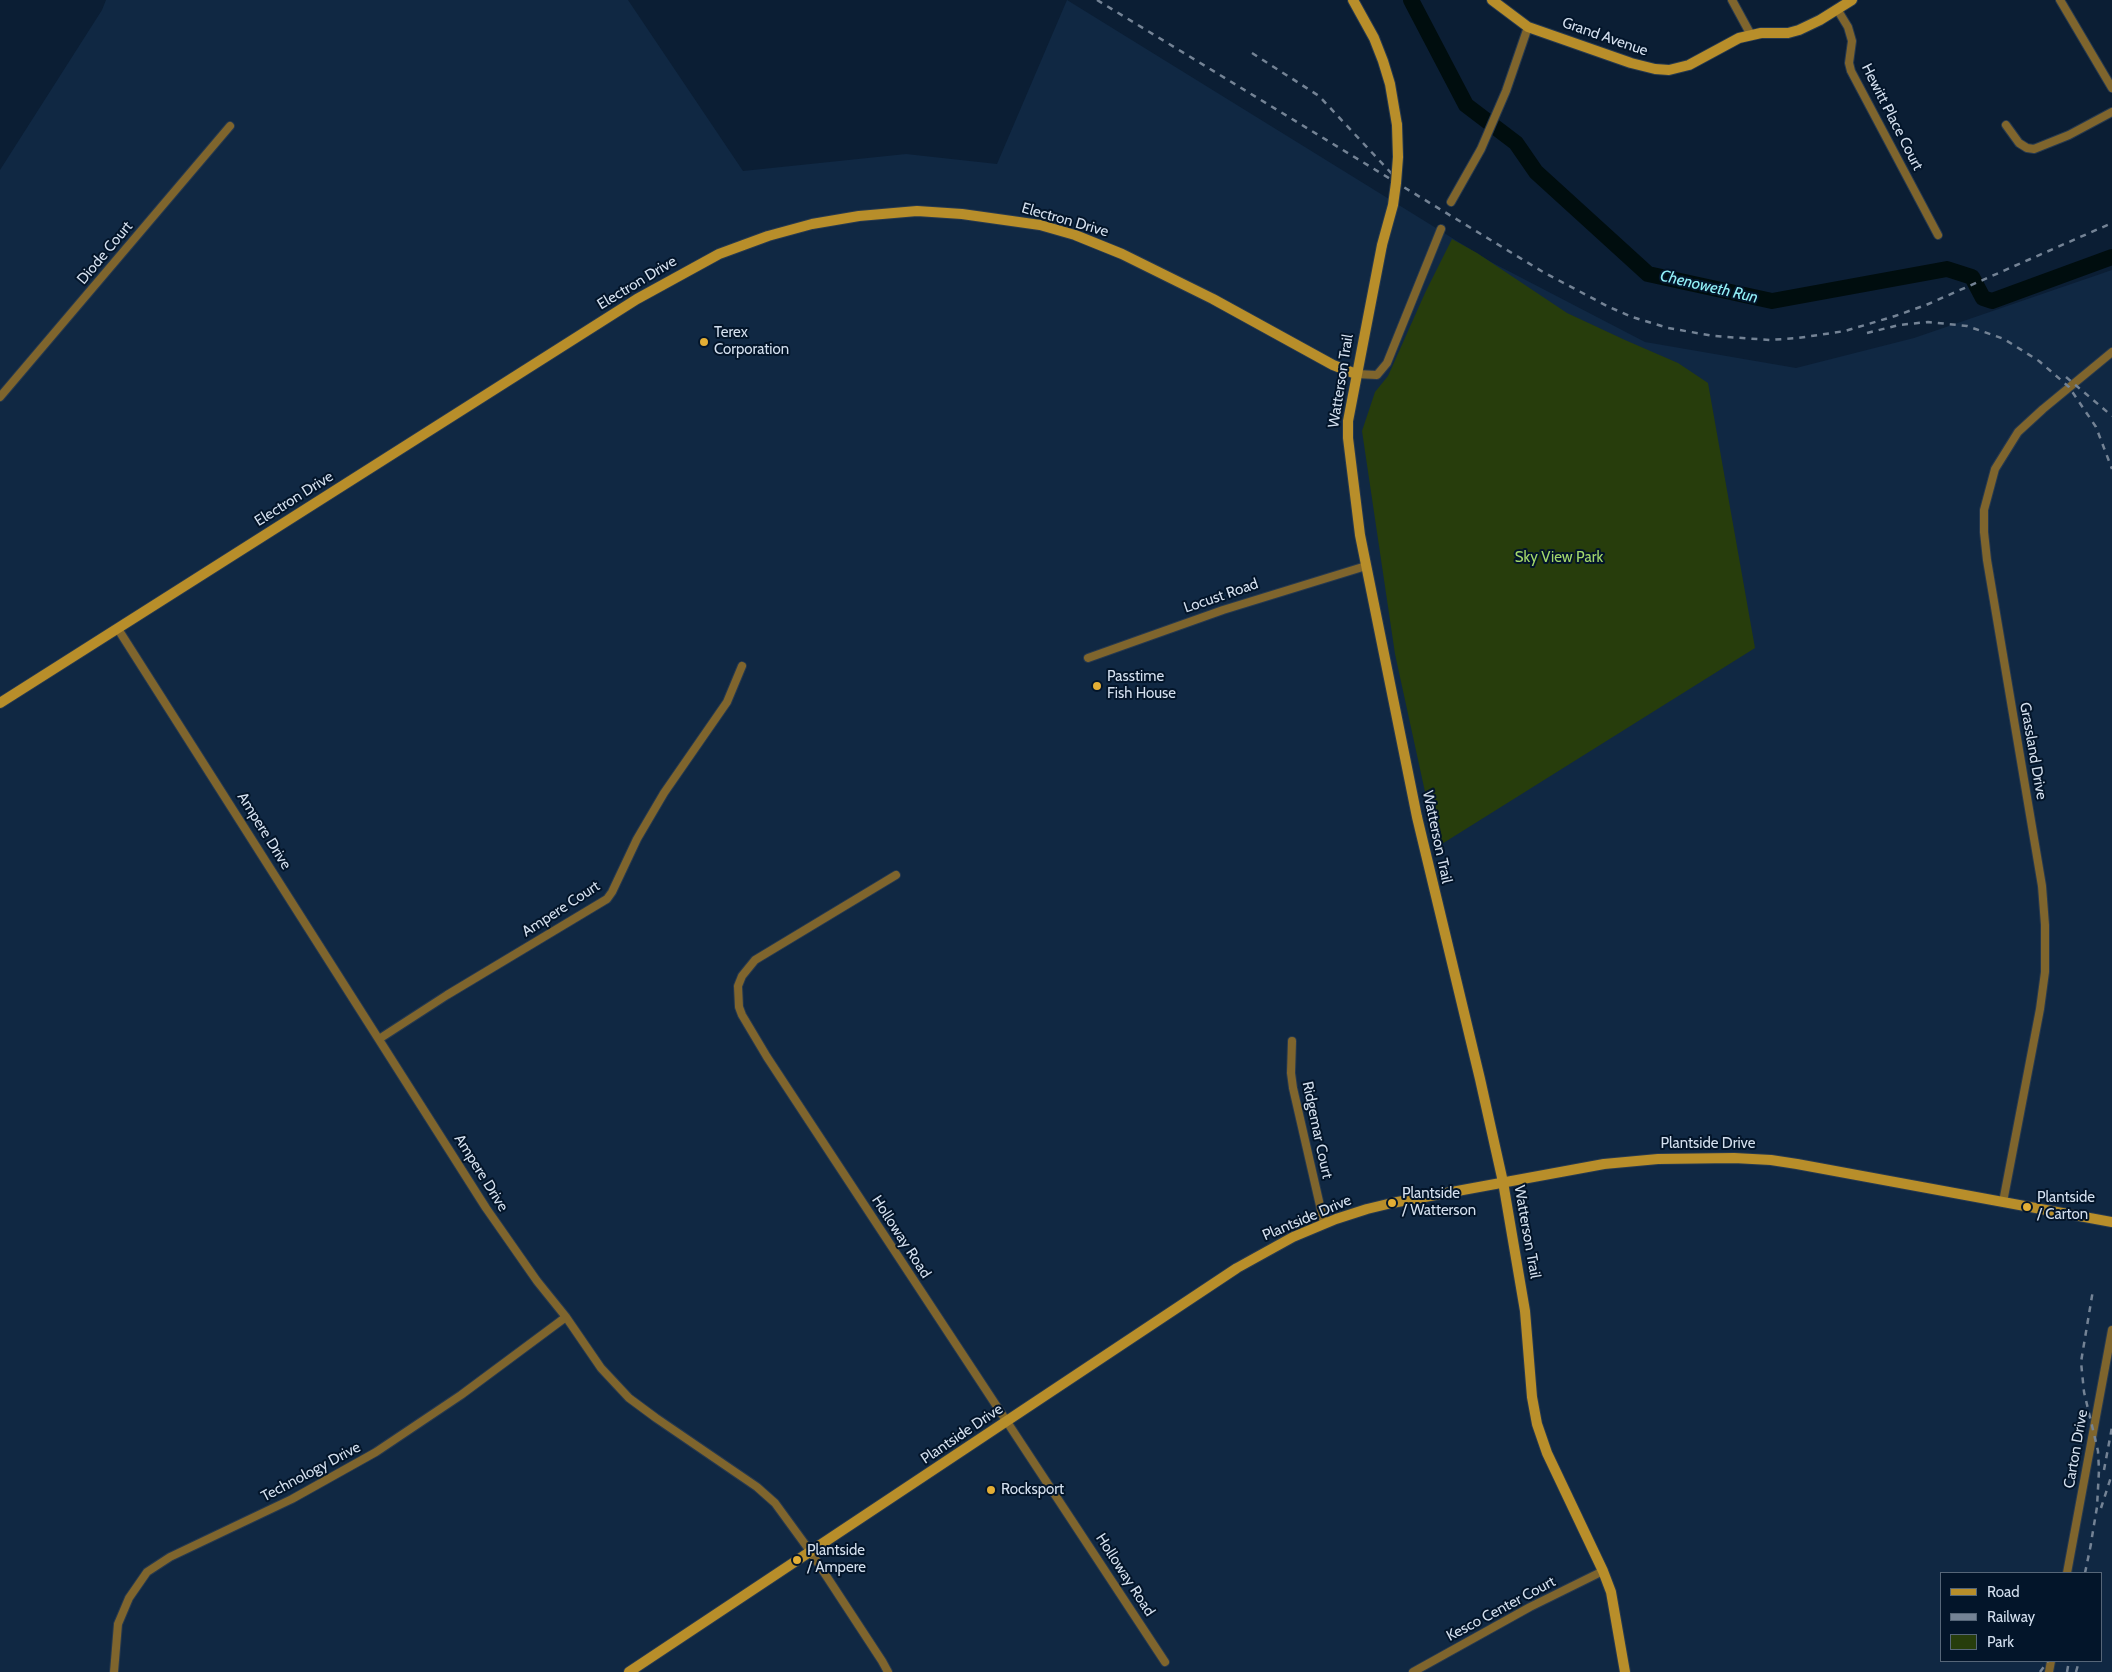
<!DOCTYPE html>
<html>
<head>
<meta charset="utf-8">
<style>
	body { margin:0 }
	#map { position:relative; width:2112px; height:1672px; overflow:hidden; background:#0b1e34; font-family:Cabin,sans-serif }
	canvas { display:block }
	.legend { position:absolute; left:1940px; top:1572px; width:162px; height:90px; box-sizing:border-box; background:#03152a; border:1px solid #566678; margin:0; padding:6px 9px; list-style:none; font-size:15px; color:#d3dfee }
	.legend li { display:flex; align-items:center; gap:10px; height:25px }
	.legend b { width:25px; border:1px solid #566678 }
</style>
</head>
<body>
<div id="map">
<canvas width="2112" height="1672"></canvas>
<ul class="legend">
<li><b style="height:6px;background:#b88e2a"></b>Road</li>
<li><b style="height:6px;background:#748395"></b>Railway</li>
<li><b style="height:14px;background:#273d0c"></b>Park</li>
</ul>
</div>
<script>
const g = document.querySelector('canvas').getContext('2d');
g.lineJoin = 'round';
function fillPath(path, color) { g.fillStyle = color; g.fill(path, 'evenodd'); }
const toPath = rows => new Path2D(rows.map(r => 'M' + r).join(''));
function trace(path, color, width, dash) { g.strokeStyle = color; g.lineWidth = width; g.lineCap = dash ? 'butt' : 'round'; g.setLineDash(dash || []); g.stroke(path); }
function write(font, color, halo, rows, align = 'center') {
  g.font = font + ' Cabin,sans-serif'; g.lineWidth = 4; g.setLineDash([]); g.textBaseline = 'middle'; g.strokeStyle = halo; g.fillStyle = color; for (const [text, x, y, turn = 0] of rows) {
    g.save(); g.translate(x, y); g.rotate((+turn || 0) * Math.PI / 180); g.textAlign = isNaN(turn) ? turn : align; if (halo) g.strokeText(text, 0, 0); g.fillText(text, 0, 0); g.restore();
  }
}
fillPath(toPath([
	[106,0,628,0,743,171,906,154,997,164,1067,0,1491,262,1645,342,1796,368,1914,338,2112,270,2112,1672,0,1672,0,170,102,10],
	[1941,1573,2101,1573,2101,1661,1941,1661]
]), '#102843');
fillPath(toPath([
	[1452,239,1477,253,1567,313,1625,340,1678,363,1708,383,1755,648,1437,847,1395,654,1362,431,1375,392,1388,376,1425,293]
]), '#273d0c');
trace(toPath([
	[1411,0,1466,105,1516,143,1536,172,1648,274,1772,301,1947,269,1972,277,1983,298,1992,301,2112,257]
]), '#000d0e', 16);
const street = toPath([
	[1732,0,1751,35],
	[2060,0,2112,88],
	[1837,9,1848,27,1852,41,1849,63,1851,71,1938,235],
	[2006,125,2019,143,2027,148,2034,149,2069,135,2112,112],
	[1451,202,1481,149,1506,91,1528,27],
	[1356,374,1377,375,1387,363,1441,229],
	[0,397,230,126],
	[118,629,486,1208,537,1281,566,1317,601,1368,629,1398,656,1418,757,1487,775,1503,810,1551,882,1661,888,1672],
	[1088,658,1223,610,1366,566],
	[896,875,755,960,742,976,738,986,739,1007,742,1015,767,1057,1165,1662],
	[379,1039,447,995,607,899,612,892,637,839,664,793,727,702,742,666],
	[1292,1041,1291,1073,1293,1088,1324,1223],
	[2003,1202,2040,1009,2045,972,2045,925,2042,886,1987,560,1984,532,1984,510,1995,469,2018,432,2043,409,2112,352],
	[2067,1573,2112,1330],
	[114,1672,118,1624,129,1598,147,1572,170,1557,292,1499,376,1452,461,1395,566,1317],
	[1413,1672,1530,1607,1603,1571],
	[2049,1672,2051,1661]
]);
const secondary = toPath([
	[1353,0,1374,38,1383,61,1390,84,1397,125],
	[1492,0,1528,27,1631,63,1655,69,1669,70,1689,65,1739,38,1761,33,1788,33,1799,30,1820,20,1852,0],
	[1382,245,1348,421,1348,438,1360,535,1417,817,1480,1079,1503,1182,1525,1311,1532,1397,1537,1424,1547,1453,1603,1571,1611,1592,1625,1672],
	[0,703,637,299,719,254,768,236,812,224,859,216,917,211,962,214,1040,225,1075,235,1122,254,1213,299,1333,365,1356,374],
	[629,1672,1237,1268,1293,1237,1336,1219,1367,1209,1392,1203,1604,1164,1658,1159,1734,1158,1771,1160,1797,1164,2112,1222]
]);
trace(street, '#27394e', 10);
trace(secondary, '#27394e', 12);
trace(street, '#7f652d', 8);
trace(secondary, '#b88e2a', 10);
trace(toPath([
	[1097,0,1543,272,1607,306,1632,317,1668,328,1714,336,1770,340,1798,338,1845,331,1895,316,1926,305,2112,223],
	[1252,53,1319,96,1393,175],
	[1867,333,1899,325,1928,322,1967,326,2004,339,2039,361,2069,387,2096,427,2112,469],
	[2066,377,2112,416],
	[2104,1470,2112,1427],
	[2101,1508,2112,1474],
	[2090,1549,2097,1507,2099,1470,2098,1451,2084,1392,2081,1362,2093,1290],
	[2085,1573,2091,1544],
	[2040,1672,2048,1661],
	[2067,1672,2069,1661],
	[2076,1672,2079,1661]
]), '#748395', 2.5, [6, 6]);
const secondaryBridge = toPath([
	[1382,245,1393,205,1396,183,1398,157,1397,125]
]);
trace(secondaryBridge, '#27394e', 12, []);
trace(secondaryBridge, '#b88e2a', 10);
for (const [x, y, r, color] of [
	[704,342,5,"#e3ae35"],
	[1097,686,5,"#e3ae35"],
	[1392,1203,5,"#e3ae35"],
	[2027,1207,5,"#e3ae35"],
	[991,1490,5,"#e3ae35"],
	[797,1560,5,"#e3ae35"]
]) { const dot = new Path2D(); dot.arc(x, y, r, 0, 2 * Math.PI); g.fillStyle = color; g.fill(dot); trace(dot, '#03152a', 2); }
write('15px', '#d3dfee', '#03152a', [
	["Grand Avenue",1605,37,19],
	["Hewitt Place Court",1892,117,63],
	["Electron Drive",1065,220,16],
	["Diode Court",105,253,-50],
	["Electron Drive",637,283,-31],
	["Watterson Trail",1341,381,-81],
	["Electron Drive",294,499,-32],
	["Locust Road",1221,596,-19],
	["Grassland Drive",2033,751,80],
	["Ampere Drive",264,831,58],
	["Watterson Trail",1437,837,78],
	["Ampere Court",561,909,-33],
	["Ridgemar Court",1317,1130,78],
	["Plantside Drive",1708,1144],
	["Ampere Drive",481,1173,58],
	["Plantside Drive",1307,1218,-23],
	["Watterson Trail",1527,1232,80],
	["Holloway Road",901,1237,57],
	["Plantside Drive",962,1434,-34],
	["Carton Drive",2076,1449,-80],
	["Technology Drive",311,1472,-28],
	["Holloway Road",1125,1575,57],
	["Kesco Center Court",1501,1609,-28]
]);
write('15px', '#d3dfee', '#03152a', [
	["Terex",714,333],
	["Corporation",714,350],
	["Passtime",1107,677],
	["Fish House",1107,694],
	["Plantside",1402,1194],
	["/ Watterson",1402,1211],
	["Plantside",2037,1198],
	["/ Carton",2037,1215],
	["Rocksport",1001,1490],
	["Plantside",807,1551],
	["/ Ampere",807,1568]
], 'left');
write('15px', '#a3d86b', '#03152a', [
	["Sky View Park",1559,558]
]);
write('italic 16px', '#92f0f7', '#03152a', [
	["Chenoweth Run",1709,287,13]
]);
</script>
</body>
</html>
